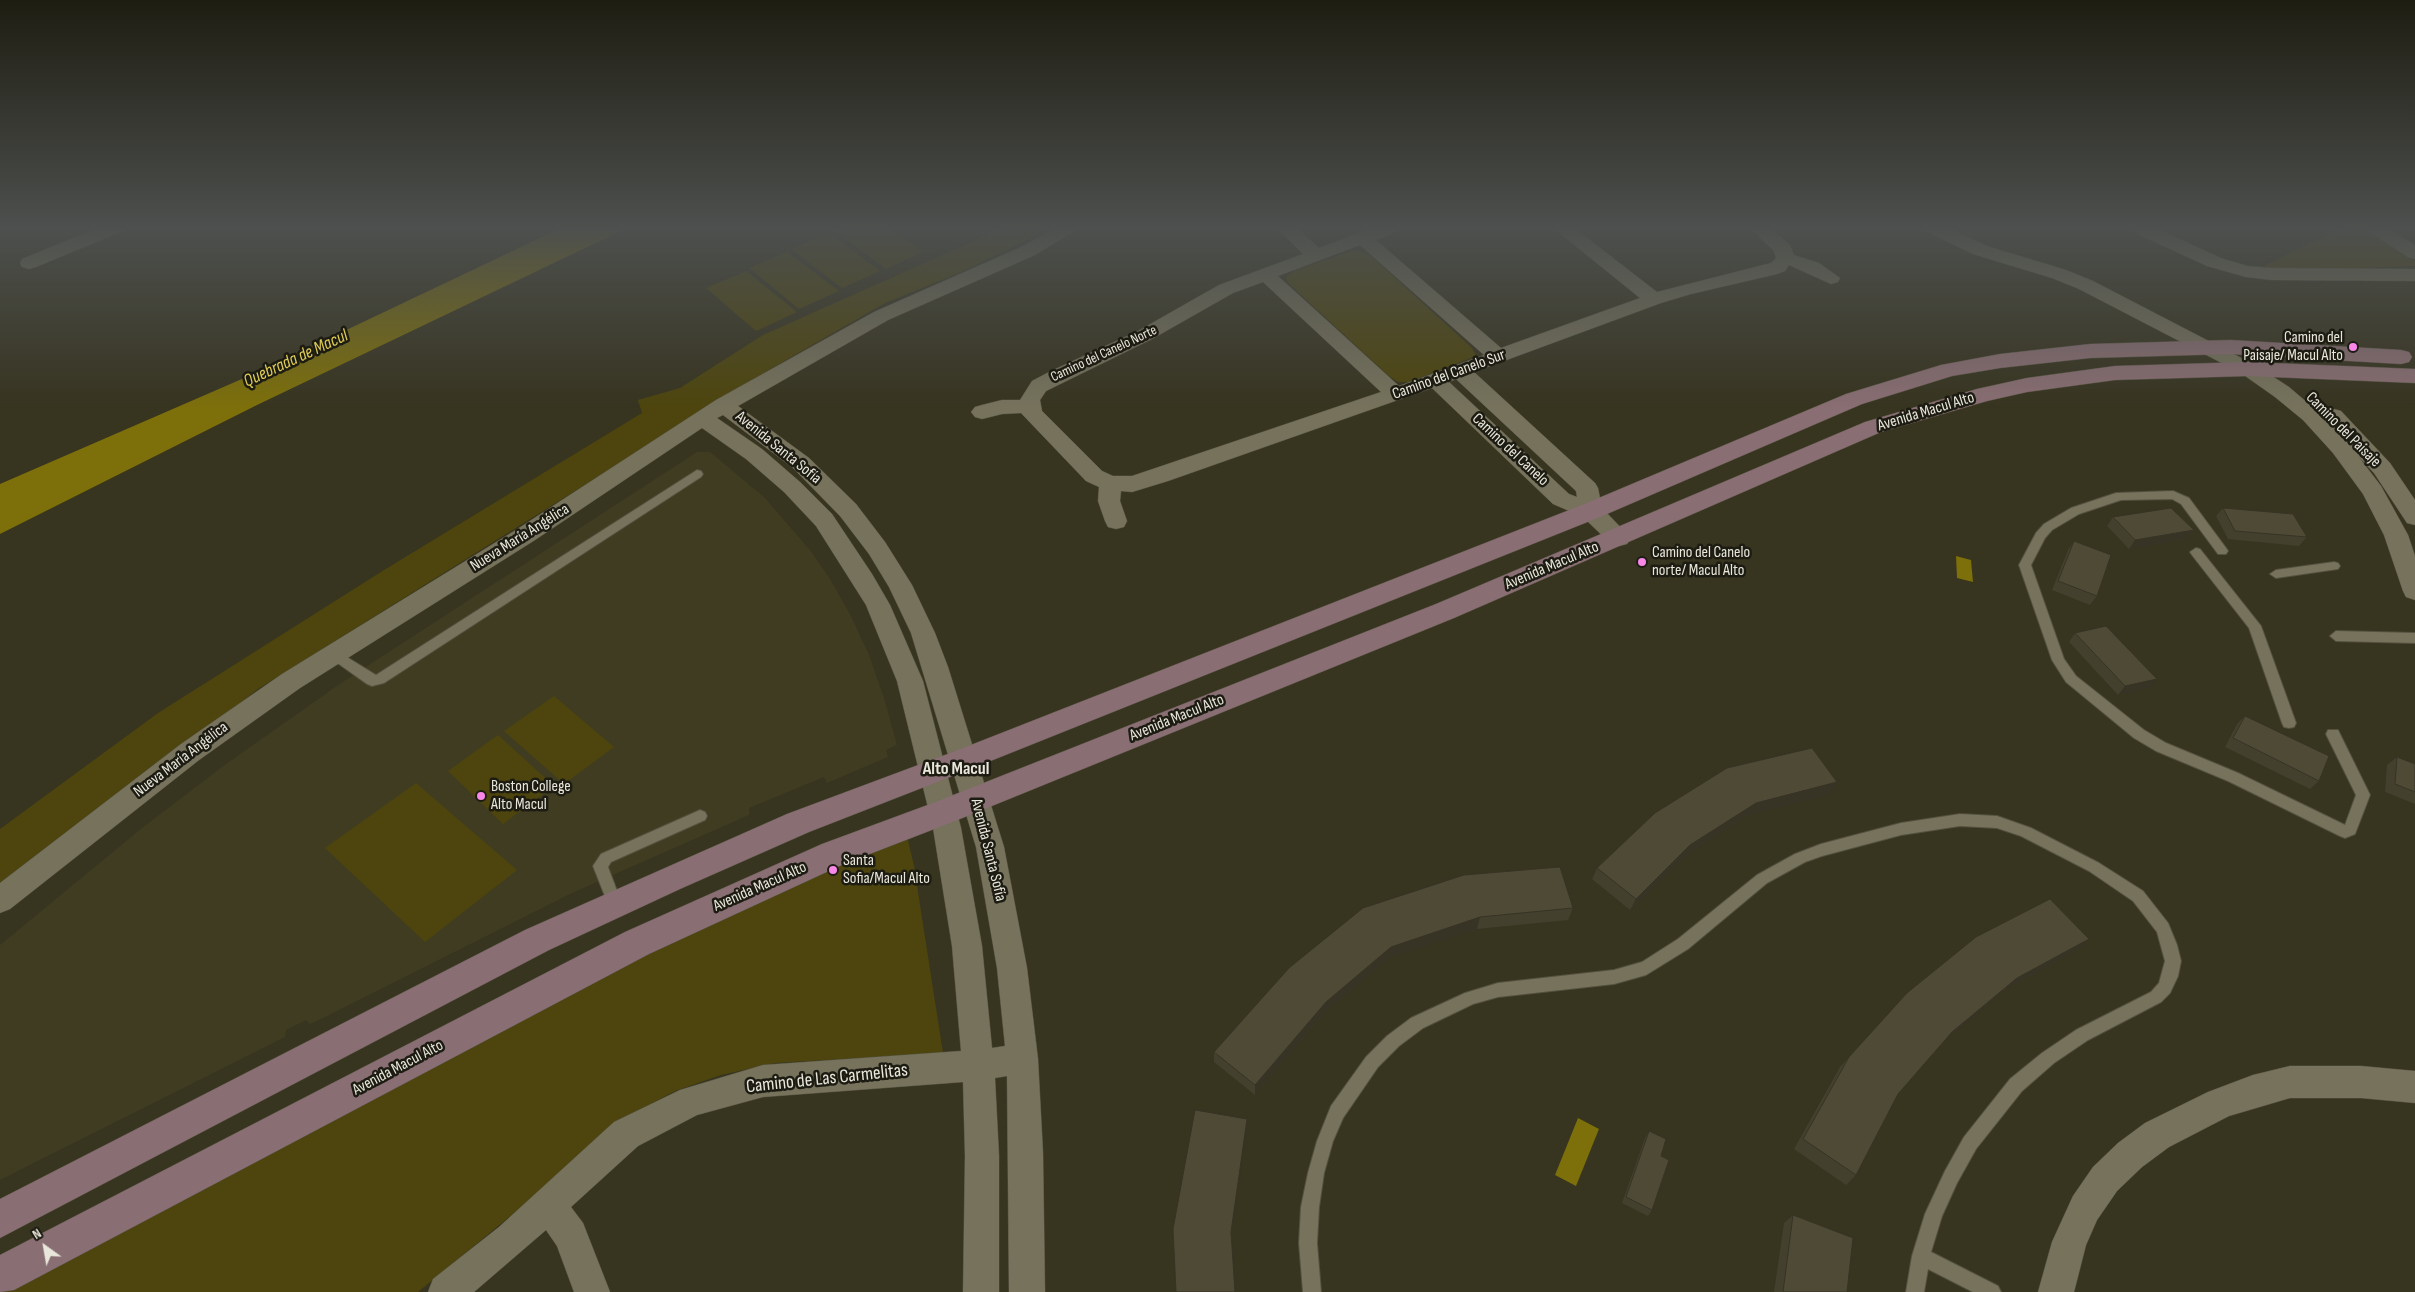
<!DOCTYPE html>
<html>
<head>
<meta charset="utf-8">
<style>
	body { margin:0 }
	#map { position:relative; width:2415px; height:1292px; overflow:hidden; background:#373420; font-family:"Sofia Sans Condensed",sans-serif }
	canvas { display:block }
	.north { position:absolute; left:20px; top:1222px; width:50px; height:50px; -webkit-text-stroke:4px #1d1c13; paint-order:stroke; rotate:328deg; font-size:14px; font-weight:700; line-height:20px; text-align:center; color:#e9e7db }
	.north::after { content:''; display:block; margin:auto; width:18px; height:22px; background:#e9e7db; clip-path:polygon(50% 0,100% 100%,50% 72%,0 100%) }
</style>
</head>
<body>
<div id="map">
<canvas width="2415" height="1292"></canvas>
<div class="north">N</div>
</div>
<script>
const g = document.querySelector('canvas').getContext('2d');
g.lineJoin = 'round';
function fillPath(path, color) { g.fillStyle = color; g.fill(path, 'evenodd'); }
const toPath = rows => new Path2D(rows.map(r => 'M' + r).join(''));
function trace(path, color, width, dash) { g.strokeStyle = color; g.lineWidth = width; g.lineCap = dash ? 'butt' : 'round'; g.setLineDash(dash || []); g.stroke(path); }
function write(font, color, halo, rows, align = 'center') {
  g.font = font + ' "Sofia Sans Condensed",sans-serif'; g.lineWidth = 5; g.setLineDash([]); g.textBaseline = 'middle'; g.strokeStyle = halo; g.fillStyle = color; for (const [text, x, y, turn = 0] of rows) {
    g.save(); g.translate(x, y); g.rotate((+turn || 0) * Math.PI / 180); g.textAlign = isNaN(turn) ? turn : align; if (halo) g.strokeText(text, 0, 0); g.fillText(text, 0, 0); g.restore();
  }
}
fillPath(toPath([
	[697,452,710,452,764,497,810,550,830,579,851,616,869,655,884,698,897,745,886,750,888,757,827,783,824,777,749,808,749,815,572,893,317,1021,310,1024,306,1020,286,1030,285,1037,0,1180,0,945,142,828,226,764,341,683]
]), '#403c21');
fillPath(toPath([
	[841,227,888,227,923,252,886,269,834,230],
	[999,227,1053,227,966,270,885,303,767,371,258,689,0,888,0,829,158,713,384,570,642,413,638,400,680,388,763,335,974,241],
	[2343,227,2362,227,2415,261,2415,266,2272,271,2264,266],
	[829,233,880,271,842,288,791,249],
	[1351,251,1359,251,1371,256,1472,348,1476,356,1409,382,1398,382,1389,376,1287,282,1286,277,1294,271],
	[787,252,839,291,799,309,749,268],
	[746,271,797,312,756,331,706,288],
	[554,696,614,747,564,784,504,731],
	[498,735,554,786,503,824,448,771],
	[416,783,517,870,425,942,325,848],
	[907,836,914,866,943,1053,775,1063,721,1075,675,1091,639,1110,418,1292,0,1292,449,1056,724,915]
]), '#4d450d');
fillPath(toPath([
	[563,227,629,227,257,405,0,534,0,484,258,372],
	[1956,556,1971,560,1973,582,1957,578],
	[1578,1118,1599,1129,1576,1186,1555,1175]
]), '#7d6f0a');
const lane = toPath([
	[697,470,701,471,703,474,701,477,384,683,372,686,367,684,329,657,327,654,329,651,337,651,376,675,697,470],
	[2173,491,2189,498,2226,548,2228,551,2226,554,2218,554,2181,504,2172,499,2121,500,2079,514,2052,530,2045,538,2031,565,2064,659,2076,676,2144,730,2166,743,2238,773,2345,825,2356,795,2326,734,2328,730,2338,730,2370,795,2355,834,2345,838,2340,836,2228,781,2156,751,2134,738,2066,682,2052,660,2019,565,2036,533,2044,524,2071,508,2116,493,2173,491],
	[2196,548,2200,549,2261,626,2296,723,2294,727,2289,728,2284,727,2282,723,2249,628,2192,555,2190,552,2196,548],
	[2334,562,2338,563,2340,566,2338,569,2276,578,2270,574,2276,570,2334,562],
	[2336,631,2415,633,2415,643,2336,641,2330,636,2336,631],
	[700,810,705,812,707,816,705,820,611,862,608,867,622,904,620,909,615,910,610,909,593,866,601,854,700,810],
	[1960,814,1997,816,2031,828,2099,863,2143,891,2168,923,2177,945,2181,961,2178,976,2170,993,2161,1002,2088,1040,2054,1063,2022,1091,1976,1149,1957,1183,1942,1216,1931,1252,1998,1286,2001,1292,1973,1292,1928,1269,1924,1292,1906,1292,1912,1256,1925,1214,1945,1171,1964,1137,2010,1079,2042,1053,2076,1030,2151,992,2159,983,2165,961,2157,932,2133,901,2089,871,2021,836,1997,828,1960,826,1901,835,1822,856,1805,862,1767,883,1688,949,1646,975,1614,984,1498,997,1473,1004,1423,1028,1399,1046,1378,1067,1343,1118,1333,1141,1324,1173,1319,1207,1317,1243,1321,1292,1303,1292,1299,1243,1301,1207,1308,1173,1317,1141,1331,1106,1366,1057,1387,1036,1411,1018,1465,993,1498,983,1614,970,1642,962,1678,939,1757,875,1795,854,1821,844,1901,823,1960,814]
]);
const street = toPath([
	[100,227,126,227,123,231,36,267,29,269,22,267,20,263,22,259,100,227],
	[1058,227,1081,227,1035,255,888,320,738,406,809,458,856,504,885,542,912,585,935,633,948,667,1004,847,1027,968,1038,1059,1043,1153,1045,1292,1009,1292,1007,1076,995,1078,999,1156,999,1292,963,1292,965,1156,963,1082,763,1097,697,1115,638,1146,571,1207,583,1223,610,1292,574,1292,557,1246,546,1230,474,1292,428,1292,433,1279,499,1227,614,1122,680,1090,763,1065,961,1051,952,946,933,828,897,681,866,605,816,526,784,492,746,459,702,428,535,540,300,688,199,760,10,909,0,913,0,883,181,744,282,674,519,528,716,400,874,312,1021,247,1058,227],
	[723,415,793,468,840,516,869,554,889,587,911,633,976,847,997,968,1005,1046,992,1048,982,946,961,828,923,681,890,605,872,574,832,514,800,482,762,449,717,418,723,415],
	[1276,227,1296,227,1319,248,1375,227,1402,227,1399,231,1376,240,1501,348,1640,298,1552,227,1573,227,1657,292,1771,263,1776,258,1774,251,1749,227,1769,227,1790,245,1794,255,1819,263,1840,278,1838,282,1831,284,1789,265,1785,271,1777,274,1691,294,1661,303,1474,372,1595,483,1598,488,1602,508,1631,538,1627,544,1619,546,1611,544,1583,517,1553,504,1432,388,1168,481,1132,492,1121,491,1120,501,1127,521,1124,527,1116,529,1108,527,1105,521,1098,501,1099,487,1086,481,1021,413,1002,414,982,419,975,417,971,412,975,407,982,405,1002,400,1020,400,1032,381,1051,371,1138,331,1219,285,1303,254,1276,227],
	[1360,245,1484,355,1399,386,1278,276,1360,245],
	[1263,282,1381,392,1132,476,1113,476,1102,471,1042,411,1040,400,1046,391,1152,339,1233,293,1263,282],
	[1456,379,1576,491,1577,497,1569,494,1449,382,1456,379],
	[1922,227,1946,227,1987,246,2066,270,2093,281,2255,365,2289,387,2324,417,2327,411,2334,409,2341,411,2390,463,2415,500,2415,525,2407,523,2374,473,2358,456,2381,486,2408,535,2415,556,2415,600,2406,597,2403,591,2384,535,2363,494,2333,453,2303,420,2275,397,2241,373,2079,289,2052,278,1973,254,1925,231,1922,227],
	[2128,227,2153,227,2221,258,2247,266,2272,268,2415,269,2415,281,2272,280,2246,277,2207,266,2131,231,2128,227],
	[2362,227,2385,227,2415,245,2415,259,2408,257,2362,227],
	[2290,1066,2361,1066,2415,1071,2415,1103,2361,1098,2290,1098,2229,1116,2169,1147,2142,1167,2117,1191,2097,1220,2086,1245,2074,1292,2038,1292,2052,1242,2073,1196,2093,1167,2118,1143,2145,1123,2208,1092,2253,1075,2290,1066]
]);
const secondary = toPath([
	[2231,340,2401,350,2409,352,2412,357,2409,362,2401,364,2231,354,2090,358,2000,368,1952,376,1862,404,1600,517,973,768,809,832,680,889,549,950,0,1238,0,1199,525,930,787,814,953,752,1582,505,1846,394,1941,365,2000,354,2090,344,2231,340],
	[2248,362,2415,369,2415,383,2248,376,2115,380,2027,392,1987,401,1881,432,1454,618,955,821,844,864,649,954,14,1290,0,1292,0,1255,625,932,822,844,933,803,1436,604,1865,422,1977,389,2027,378,2115,366,2248,362]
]);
trace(lane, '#54513f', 2);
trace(street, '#54513f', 1);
trace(secondary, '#54513f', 1);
fillPath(lane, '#76725c');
fillPath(street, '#76725c');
fillPath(secondary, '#896e73');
fillPath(toPath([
	[2223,508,2307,537,2299,546,2228,539,2216,516],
	[2113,517,2194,530,2187,539,2129,549,2107,526],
	[2074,541,2097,596,2090,605,2052,590,2068,550],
	[2075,633,2150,688,2118,695,2069,642],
	[2245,716,2319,781,2310,789,2225,747,2237,724],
	[2397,757,2415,764,2415,804,2385,792,2387,765],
	[1829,795,1749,815,1684,857,1630,910,1592,879,1597,868,1655,813],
	[1464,875,1573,908,1568,920,1477,929,1389,958,1324,1013,1255,1095,1214,1062,1214,1052],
	[2078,950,2006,989,1946,1039,1898,1094,1856,1175,1846,1185,1794,1149,1840,1067,1907,993],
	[1649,1131,1661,1156,1652,1210,1648,1216,1622,1203,1645,1138],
	[1793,1215,1847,1292,1774,1292,1784,1223]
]), '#43402e');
fillPath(toPath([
	[2194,530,2187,539,2129,549,2135,540],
	[2157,679,2150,688,2118,695,2125,686],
	[1837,782,1829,795,1749,815,1684,857,1630,910,1636,899,1690,845,1756,803],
	[1480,917,1477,929,1389,958,1324,1013,1255,1095,1255,1085,1326,1002,1391,947],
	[2089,939,2078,950,2006,989,1942,1043,1952,1032,2017,978],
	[1247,1119,1247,1129,1230,1240,1231,1232]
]), '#373426');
const building = toPath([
	[2171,508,2194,530,2135,540,2113,517,2171,508],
	[2223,508,2293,514,2307,537,2235,531,2223,508],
	[2074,541,2111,555,2097,596,2058,581,2074,541],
	[2106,626,2157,679,2125,686,2075,633,2106,626],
	[2245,716,2329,756,2319,781,2233,738,2245,716],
	[1812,748,1837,782,1756,803,1690,845,1636,899,1597,868,1655,813,1727,768,1812,748],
	[2397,757,2415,764,2415,792,2395,784,2397,757],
	[1560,867,1573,908,1480,917,1391,947,1326,1002,1255,1085,1214,1052,1289,968,1363,908,1464,875,1560,867],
	[2050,899,2089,939,2017,978,1952,1032,1898,1094,1856,1175,1803,1139,1849,1057,1907,993,1976,937,2050,899],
	[1195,1110,1247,1119,1231,1232,1235,1292,1176,1292,1173,1229,1195,1110],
	[1649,1131,1666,1139,1661,1156,1669,1160,1652,1210,1626,1197,1649,1131],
	[1793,1215,1853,1238,1847,1292,1783,1292,1793,1215]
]);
fillPath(building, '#4e4a36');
trace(building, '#373426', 1);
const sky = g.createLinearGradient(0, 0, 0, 408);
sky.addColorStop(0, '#1e1d12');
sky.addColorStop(0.56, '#4d504e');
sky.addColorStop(1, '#4d504e00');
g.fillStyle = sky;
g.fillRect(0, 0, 2415, 408);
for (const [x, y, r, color] of [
	[2353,347,5,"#f987e8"],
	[1642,562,5,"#f987e8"],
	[481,796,5,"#f987e8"],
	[833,870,5,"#f987e8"]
]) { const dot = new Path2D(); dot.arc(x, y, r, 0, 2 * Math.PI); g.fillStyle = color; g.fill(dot); trace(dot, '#1d1c13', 2); }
write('14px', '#e9e7db', '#1d1c13', [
	["Camino del Canelo Norte",1104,354,-25]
]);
write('16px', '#e9e7db', '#1d1c13', [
	["Camino del",2343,338,"right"],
	["Paisaje/ Macul Alto",2343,356,"right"],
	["Camino del Canelo",1652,553],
	["norte/ Macul Alto",1652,571],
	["Boston College",491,787],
	["Alto Macul",491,805],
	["Santa",843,861],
	["Sofia/Macul Alto",843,879]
], 'left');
write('16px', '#e9e7db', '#1d1c13', [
	["Camino del Canelo Sur",1449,375,-20],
	["Avenida Macul Alto",1926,412,-17],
	["Camino del Paisaje",2343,430,45],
	["Avenida Santa Sofía",778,448,39],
	["Camino del Canelo",1510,450,43],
	["Nueva María Angélica",520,538,-32],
	["Avenida Macul Alto",1552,566,-23],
	["Avenida Macul Alto",1177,718,-22],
	["Nueva María Angélica",181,760,-37],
	["Avenida Santa Sofía",988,850,76],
	["Avenida Macul Alto",760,887,-24],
	["Avenida Macul Alto",398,1068,-28]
]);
write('italic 18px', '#dfcc55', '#1d1c13', [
	["Quebrada de Macul",296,359,-25]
]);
write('bold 18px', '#e9e7db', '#1d1c13', [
	["Alto Macul",956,769]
]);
write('19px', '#e9e7db', '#1d1c13', [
	["Camino de Las Carmelitas",827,1079,-6]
]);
</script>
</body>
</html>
